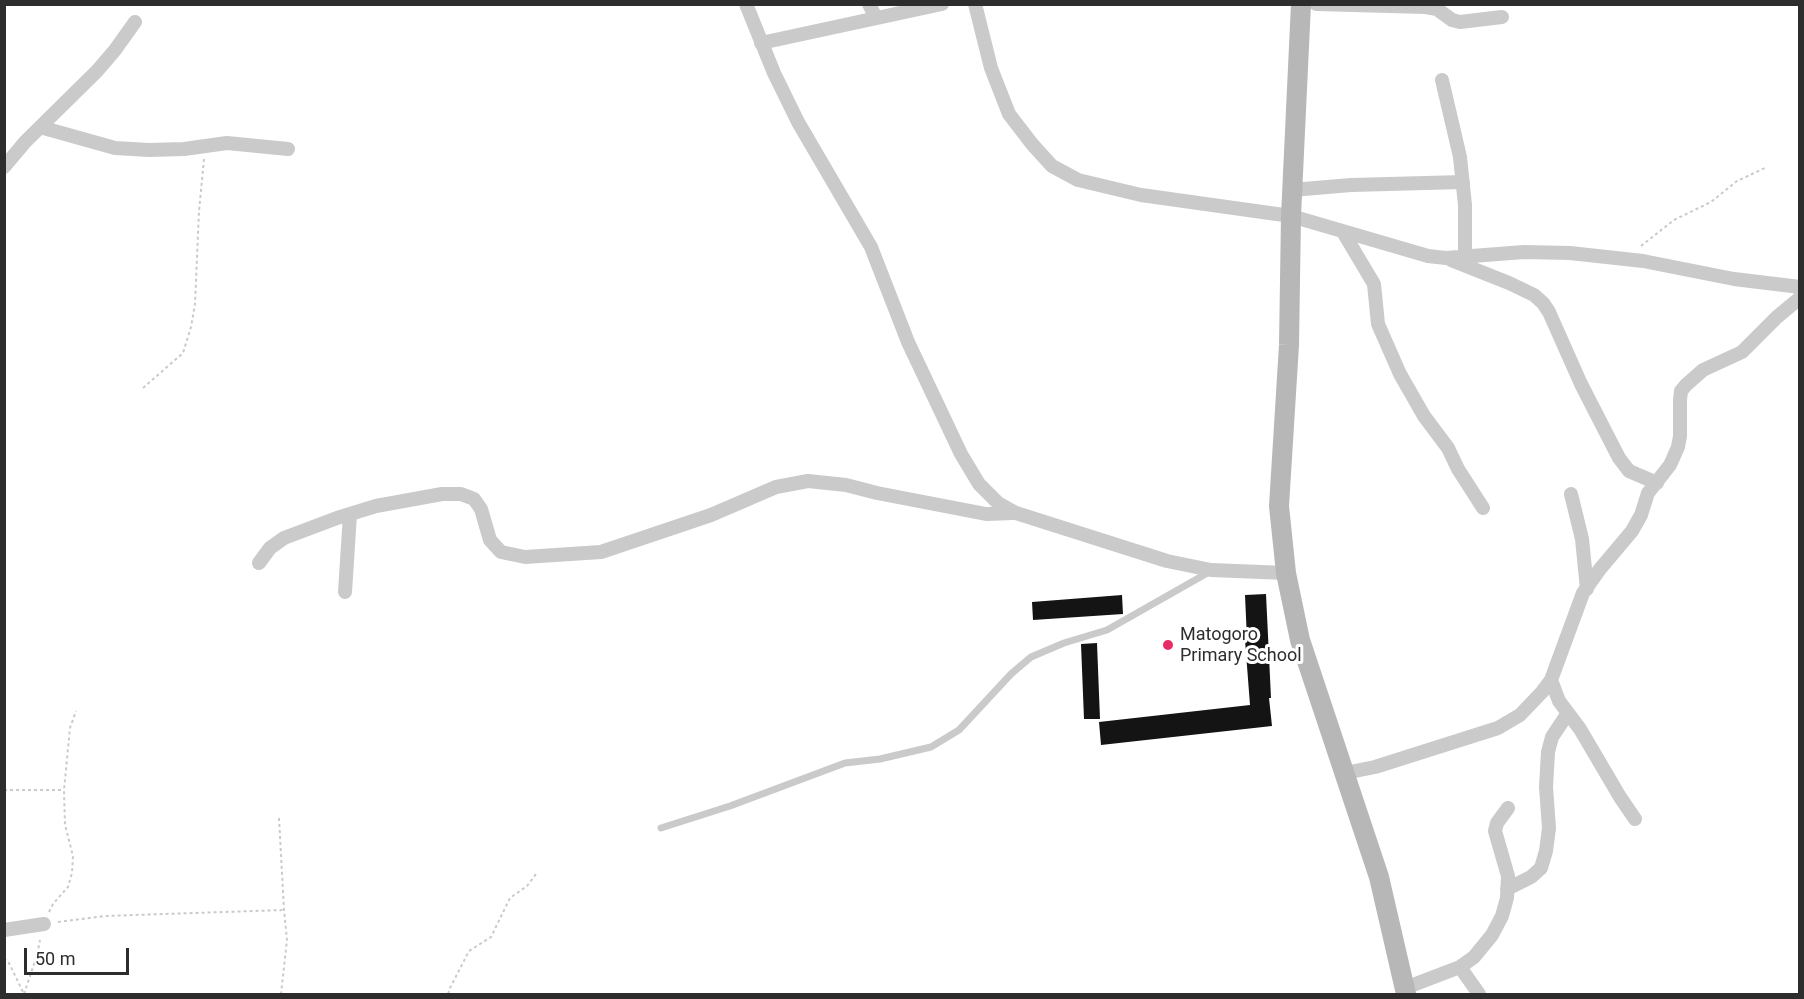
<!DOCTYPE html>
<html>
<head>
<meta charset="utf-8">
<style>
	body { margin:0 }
	#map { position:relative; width:1804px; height:999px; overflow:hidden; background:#fff; font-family:Roboto,sans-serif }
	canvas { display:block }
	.frame { position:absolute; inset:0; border:6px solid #2d2d2d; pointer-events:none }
	.scale { position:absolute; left:24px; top:948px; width:105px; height:27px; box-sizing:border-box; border:3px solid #2d2d2d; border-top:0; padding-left:8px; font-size:18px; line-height:21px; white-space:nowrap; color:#2d2d2d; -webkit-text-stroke:4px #fff; paint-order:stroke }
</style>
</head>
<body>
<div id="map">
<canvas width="1804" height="999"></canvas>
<div class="frame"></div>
<div class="scale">50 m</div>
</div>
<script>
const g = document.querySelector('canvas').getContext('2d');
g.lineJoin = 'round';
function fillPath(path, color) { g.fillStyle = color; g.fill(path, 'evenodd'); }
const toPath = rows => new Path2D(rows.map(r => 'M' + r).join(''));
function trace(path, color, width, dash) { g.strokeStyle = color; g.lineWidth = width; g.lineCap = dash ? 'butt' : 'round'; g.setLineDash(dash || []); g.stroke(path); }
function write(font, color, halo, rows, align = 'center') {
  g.font = font + ' Roboto,sans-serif'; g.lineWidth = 6; g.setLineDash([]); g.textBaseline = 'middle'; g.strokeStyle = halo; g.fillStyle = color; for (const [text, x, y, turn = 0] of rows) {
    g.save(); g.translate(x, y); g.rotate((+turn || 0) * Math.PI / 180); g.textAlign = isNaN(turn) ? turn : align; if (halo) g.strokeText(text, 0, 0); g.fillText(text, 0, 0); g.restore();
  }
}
fillPath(toPath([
	[1266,594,1271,698,1269,698,1272,726,1101,745,1099,722,1250,705,1245,640,1247,640,1245,595],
	[1122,595,1123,614,1033,620,1032,602],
	[1097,643,1100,719,1084,719,1081,644]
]), '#141414');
trace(toPath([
	[1641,246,1674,220,1711,202,1737,181,1765,168],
	[143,388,183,353,191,327,195,304,199,211,204,159],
	[4,790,64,790],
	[279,818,284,910,287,940,281,994],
	[49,912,53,904,68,887,72,873,73,856,65,825,64,790,70,728,76,711],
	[58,922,105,916,284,910],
	[4,958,9,963,24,994],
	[24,994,37,955,40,940],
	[448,994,450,988,469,951,491,937,510,898,527,886,536,874]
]), '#cacaca', 2, [3, 3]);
trace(toPath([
	[661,828,730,806,845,763,880,759,931,747,959,730,1011,674,1031,657,1064,643,1107,630,1211,571]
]), '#cacaca', 7);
trace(toPath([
	[746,4,774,73,798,122,871,247,908,342,961,454,979,484,998,503,1016,513,1167,561,1211,570,1286,573],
	[869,4,876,18],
	[975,4,991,68,1009,114,1032,144,1052,166,1078,180,1141,195,1291,216,1428,256,1446,258,1524,252,1570,253,1643,261,1734,279,1800,287],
	[1316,4,1426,7,1437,9,1452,20,1460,22,1502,17],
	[761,43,942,4],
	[1442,80,1460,157,1465,205,1465,256],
	[40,127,115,148,149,150,184,149,227,143,288,149],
	[4,167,25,142,97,71,115,50,135,22],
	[1292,190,1351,185,1463,182],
	[1343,232,1374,284,1378,324,1400,374,1424,416,1448,448,1458,469,1483,508],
	[1451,260,1509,283,1534,295,1543,303,1549,312,1581,384,1619,458,1629,471,1657,483],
	[1571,494,1582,539,1587,589],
	[259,563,270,548,284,538,337,518,376,506,442,494,461,494,474,499,481,509,490,540,501,552,525,557,601,552,711,515,776,487,808,481,846,485,877,493,986,514,1014,513],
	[345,592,350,514],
	[1551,680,1559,701,1580,729,1620,797,1635,819],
	[1345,773,1375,767,1498,728,1520,715,1542,692,1551,680,1583,593,1600,569,1632,531,1641,515,1648,493,1670,465,1678,447,1680,436,1680,400,1681,391,1686,385,1703,370,1742,352,1777,317,1800,298],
	[1507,889,1531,877,1541,868,1546,851,1549,828,1546,787,1548,752,1552,737,1568,713],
	[4,930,44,924],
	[1460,967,1479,994],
	[1405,988,1460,967,1474,957,1492,935,1502,916,1507,898,1508,876,1495,831,1497,823,1508,808]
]), '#cacaca', 14);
trace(toPath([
	[1301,4,1291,216,1289,345,1279,506,1286,573,1300,640,1379,877,1406,994]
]), '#b7b7b7', 20);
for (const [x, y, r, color] of [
	[1168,645,6,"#e72b64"]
]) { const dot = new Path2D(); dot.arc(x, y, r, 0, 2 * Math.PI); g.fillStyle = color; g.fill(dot); trace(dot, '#fff', 2); }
write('18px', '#2d2d2d', '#fff', [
	["Matogoro",1180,635],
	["Primary School",1180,656]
], 'left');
</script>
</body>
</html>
